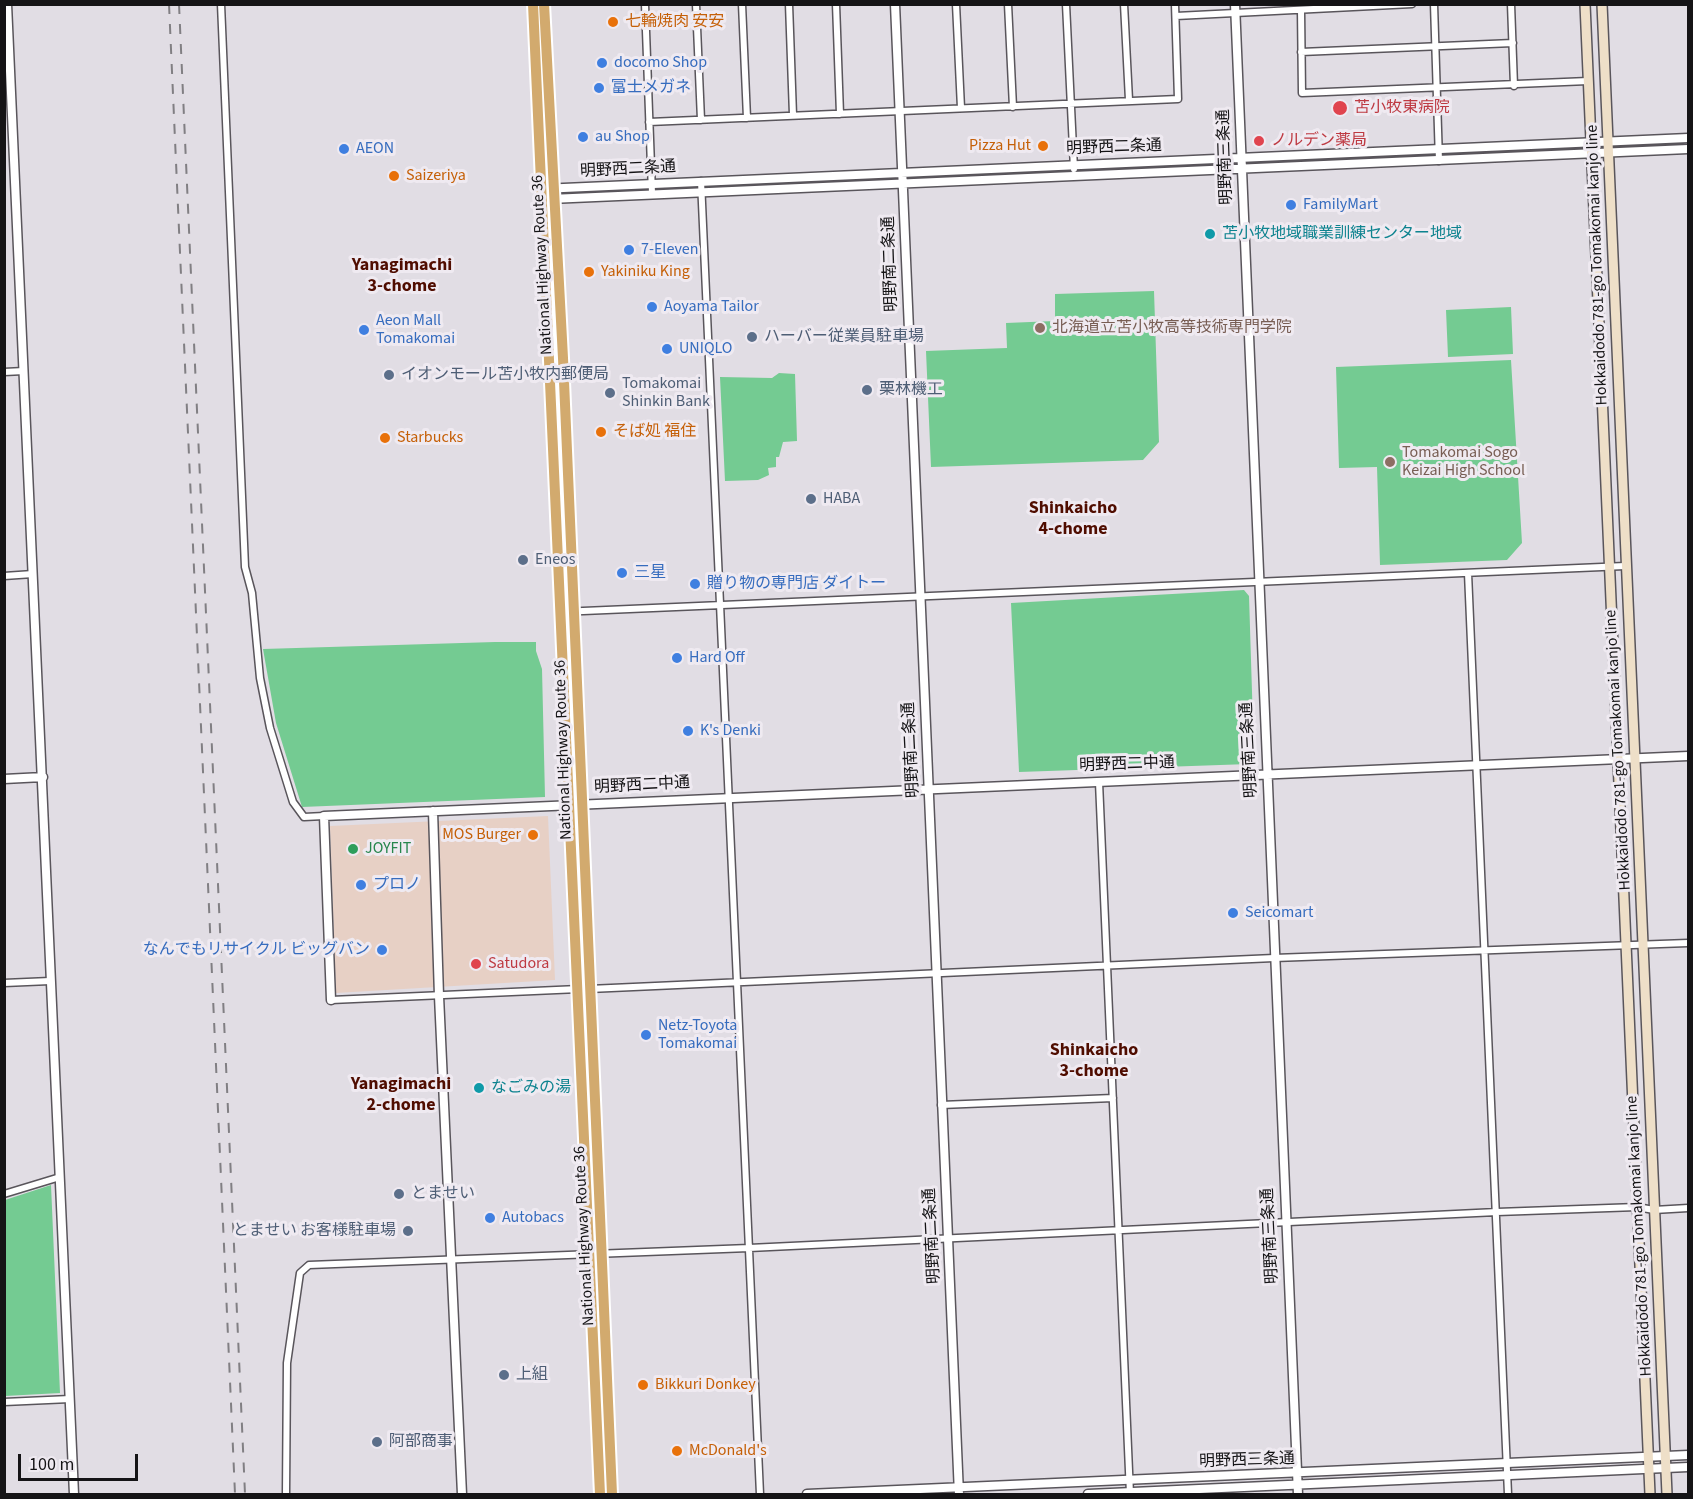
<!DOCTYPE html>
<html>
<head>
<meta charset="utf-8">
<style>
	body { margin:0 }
	#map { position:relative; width:1693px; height:1499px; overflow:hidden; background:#e1dde4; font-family:"Source Sans 3",sans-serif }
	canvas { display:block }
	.frame { position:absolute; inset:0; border:6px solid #151416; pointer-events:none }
	.scale { position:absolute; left:18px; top:1454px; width:120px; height:27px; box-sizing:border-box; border:3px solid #151416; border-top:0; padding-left:8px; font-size:18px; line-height:21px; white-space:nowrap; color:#151416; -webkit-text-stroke:4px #efeaf1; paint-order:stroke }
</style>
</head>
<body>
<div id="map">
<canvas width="1693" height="1499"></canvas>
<div class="frame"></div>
<div class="scale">100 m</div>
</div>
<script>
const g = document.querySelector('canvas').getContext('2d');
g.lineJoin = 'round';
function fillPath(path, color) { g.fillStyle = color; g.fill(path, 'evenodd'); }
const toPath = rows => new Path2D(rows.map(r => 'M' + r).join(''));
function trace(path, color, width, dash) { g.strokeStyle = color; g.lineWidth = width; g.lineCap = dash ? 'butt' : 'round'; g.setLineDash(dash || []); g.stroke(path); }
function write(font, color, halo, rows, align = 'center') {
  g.font = font + ' "Source Sans 3","Noto Sans JP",sans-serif'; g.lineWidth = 6; g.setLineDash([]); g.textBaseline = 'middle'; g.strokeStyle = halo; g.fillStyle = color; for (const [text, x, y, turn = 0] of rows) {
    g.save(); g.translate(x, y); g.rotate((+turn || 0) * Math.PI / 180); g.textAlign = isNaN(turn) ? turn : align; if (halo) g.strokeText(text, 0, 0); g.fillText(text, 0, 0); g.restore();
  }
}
fillPath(toPath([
	[548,816,555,980,336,993,330,826]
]), '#e7d0c5');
fillPath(toPath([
	[1154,291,1159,442,1143,460,931,467,926,351,1007,348,1006,323,1055,321,1055,294],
	[1511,307,1513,354,1448,357,1446,310],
	[1511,360,1522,543,1507,560,1380,565,1377,467,1339,468,1336,367],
	[779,373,795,374,797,441,783,442,779,457,776,457,776,467,768,468,769,475,758,480,725,481,720,377,772,378],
	[1244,590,1249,596,1254,756,1249,764,1019,772,1011,603],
	[495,642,536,642,536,651,542,669,545,797,302,807,276,723,263,649],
	[51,1185,60,1393,5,1396,5,1200]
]), '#74cb92');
const minor = toPath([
	[221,4,245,567,252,593,260,678,270,728,293,802,304,817,324,816],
	[645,4,652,193],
	[696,4,701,120],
	[742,4,747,118],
	[789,4,793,115],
	[836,4,840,114],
	[956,4,961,108],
	[1008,4,1013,107],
	[1066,4,1074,169],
	[1124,4,1129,100],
	[1434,4,1439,161],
	[1511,4,1514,86],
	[1301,10,1302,93,1588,81],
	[1176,16,1412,4],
	[1301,52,1513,43],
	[649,122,1178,99,1175,4],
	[701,181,760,1494],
	[4,372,24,371],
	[1468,573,1508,1494],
	[4,576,33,574],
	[560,612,1625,566],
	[1099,782,1130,1494],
	[4,983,50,981],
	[589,989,1274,958,1688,943],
	[331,1000,579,989],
	[941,1105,1113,1098],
	[4,1194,60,1177],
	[4,1402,70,1399],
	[286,1494,287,1363,300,1273,309,1265,749,1248,1497,1212,1637,1207,1654,1210,1688,1208]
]);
const tertiary = toPath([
	[7,4,74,1494],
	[895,4,959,1494],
	[1235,4,1298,1494],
	[541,189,1688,138],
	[550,199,1688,149],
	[4,779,43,777],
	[433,811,439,996,462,1494],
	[331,1000,324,816,1688,756],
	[807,1494,1688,1455],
	[1088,1494,1688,1467]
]);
const secondary = toPath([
	[1585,4,1650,1494],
	[1602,4,1667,1494]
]);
const trunk = toPath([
	[533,4,600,1494],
	[544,4,563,358,612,1494]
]);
trace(minor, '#59555b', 9);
trace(tertiary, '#59555b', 11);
trace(secondary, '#59555b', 12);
trace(trunk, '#fff', 14);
trace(minor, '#fff', 6);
trace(tertiary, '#fff', 8);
trace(secondary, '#eedfc8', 9);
trace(trunk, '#d2aa6e', 10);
trace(toPath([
	[169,4,235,1494],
	[179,4,245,1494]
]), '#817f83', 2, [10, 10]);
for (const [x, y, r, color] of [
	[613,22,6,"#e8710a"],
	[602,63,6,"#3f7fe0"],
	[599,88,6,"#3f7fe0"],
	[1340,108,8,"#e0444e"],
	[583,137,6,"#3f7fe0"],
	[1259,141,6,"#e0444e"],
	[1043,146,6,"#e8710a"],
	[344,149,6,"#3f7fe0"],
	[394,176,6,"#e8710a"],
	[1291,205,6,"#3f7fe0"],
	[1210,234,6,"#0f9aa8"],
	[629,250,6,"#3f7fe0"],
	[589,272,6,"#e8710a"],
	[652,307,6,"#3f7fe0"],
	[1040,328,6,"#8d6e63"],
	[364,330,6,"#3f7fe0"],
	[752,337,6,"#5c6f8a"],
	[667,349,6,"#3f7fe0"],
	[389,375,6,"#5c6f8a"],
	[867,390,6,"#5c6f8a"],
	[610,393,6,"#5c6f8a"],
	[601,432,6,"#e8710a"],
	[385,438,6,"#e8710a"],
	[1390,462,6,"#8d6e63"],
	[811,499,6,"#5c6f8a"],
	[523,560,6,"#5c6f8a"],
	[622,573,6,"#3f7fe0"],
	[695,584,6,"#3f7fe0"],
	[677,658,6,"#3f7fe0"],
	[688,731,6,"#3f7fe0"],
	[533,835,6,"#e8710a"],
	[353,849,6,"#2e9e5b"],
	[361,885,6,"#3f7fe0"],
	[1233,913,6,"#3f7fe0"],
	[382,950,6,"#3f7fe0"],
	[476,964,6,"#e0444e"],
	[646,1035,6,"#3f7fe0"],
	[479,1088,6,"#0f9aa8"],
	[399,1194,6,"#5c6f8a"],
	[490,1218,6,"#3f7fe0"],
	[408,1231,6,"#5c6f8a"],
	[504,1375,6,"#5c6f8a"],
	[643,1385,6,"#e8710a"],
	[377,1442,6,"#5c6f8a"],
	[677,1451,6,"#e8710a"]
]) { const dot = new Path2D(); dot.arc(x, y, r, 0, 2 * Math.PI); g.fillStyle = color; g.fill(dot); trace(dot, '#efeaf1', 2); }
write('16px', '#c56008', '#efeaf1', [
	["七輪焼肉 安安",625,22],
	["Pizza Hut",1031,146,"right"],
	["Saizeriya",406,176],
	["Yakiniku King",601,272],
	["そば処 福住",613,432],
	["Starbucks",397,438],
	["MOS Burger",521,835,"right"],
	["Bikkuri Donkey",655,1385],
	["McDonald's",689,1451]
], 'left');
write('16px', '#366cbe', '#efeaf1', [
	["docomo Shop",614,63],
	["富士メガネ",611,88],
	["au Shop",595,137],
	["AEON",356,149],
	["FamilyMart",1303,205],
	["7-Eleven",641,250],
	["Aoyama Tailor",664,307],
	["Aeon Mall",376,321],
	["Tomakomai",376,339],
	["UNIQLO",679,349],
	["三星",634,573],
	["贈り物の専門店 ダイトー",707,584],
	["Hard Off",689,658],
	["K's Denki",700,731],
	["プロノ",373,885],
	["Seicomart",1245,913],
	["なんでもリサイクル ビッグバン",370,950,"right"],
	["Netz-Toyota",658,1026],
	["Tomakomai",658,1044],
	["Autobacs",502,1218]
], 'left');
write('16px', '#be3a42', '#efeaf1', [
	["苫小牧東病院",1354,108],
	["ノルデン薬局",1271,141],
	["Satudora",488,964]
], 'left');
write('16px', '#151416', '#efeaf1', [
	["明野西二条通",1114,148,-2],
	["明野南三条通",1226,157,-92],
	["明野西二条通",628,170,-3],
	["明野南二条通",891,264,-92],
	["National Highway Route 36",543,265,-93],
	["Hokkaidodo 781-go Tomakomai kanjo line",1598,265,-92],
	["National Highway Route 36",564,750,-92],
	["明野南二条通",912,750,-93],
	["明野南三条通",1250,750,-93],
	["Hokkaidodo 781-go Tomakomai kanjo line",1619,750,-93],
	["明野西二中通",1127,765,-2],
	["明野西二中通",642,786,-3],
	["National Highway Route 36",585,1236,-93],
	["明野南二条通",933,1236,-93],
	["明野南三条通",1271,1236,-93],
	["Hokkaidodo 781-go Tomakomai kanjo line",1640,1236,-93],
	["明野西三条通",1247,1461,-2]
]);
write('16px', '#0d838f', '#efeaf1', [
	["苫小牧地域職業訓練センター地域",1222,234],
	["なごみの湯",491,1088]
], 'left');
write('16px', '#785e54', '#efeaf1', [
	["北海道立苫小牧高等技術専門学院",1052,328],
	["Tomakomai Sogo",1402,453],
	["Keizai High School",1402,471]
], 'left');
write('16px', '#4e5e75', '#efeaf1', [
	["ハーバー従業員駐車場",764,337],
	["イオンモール苫小牧内郵便局",401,375],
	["Tomakomai",622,384],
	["Shinkin Bank",622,402],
	["栗林機工",879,390],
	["HABA",823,499],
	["Eneos",535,560],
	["とませい",411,1194],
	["とませい お客様駐車場",396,1231,"right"],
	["上組",516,1375],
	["阿部商事",389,1442]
], 'left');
write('16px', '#27864d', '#efeaf1', [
	["JOYFIT",365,849]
], 'left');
write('bold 18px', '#500d00', '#efeaf1', [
	["Yanagimachi",402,266],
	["3-chome",402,287],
	["Shinkaicho",1073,509],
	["4-chome",1073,530],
	["Shinkaicho",1094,1051],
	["3-chome",1094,1072],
	["Yanagimachi",401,1085],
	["2-chome",401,1106]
]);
</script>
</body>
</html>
